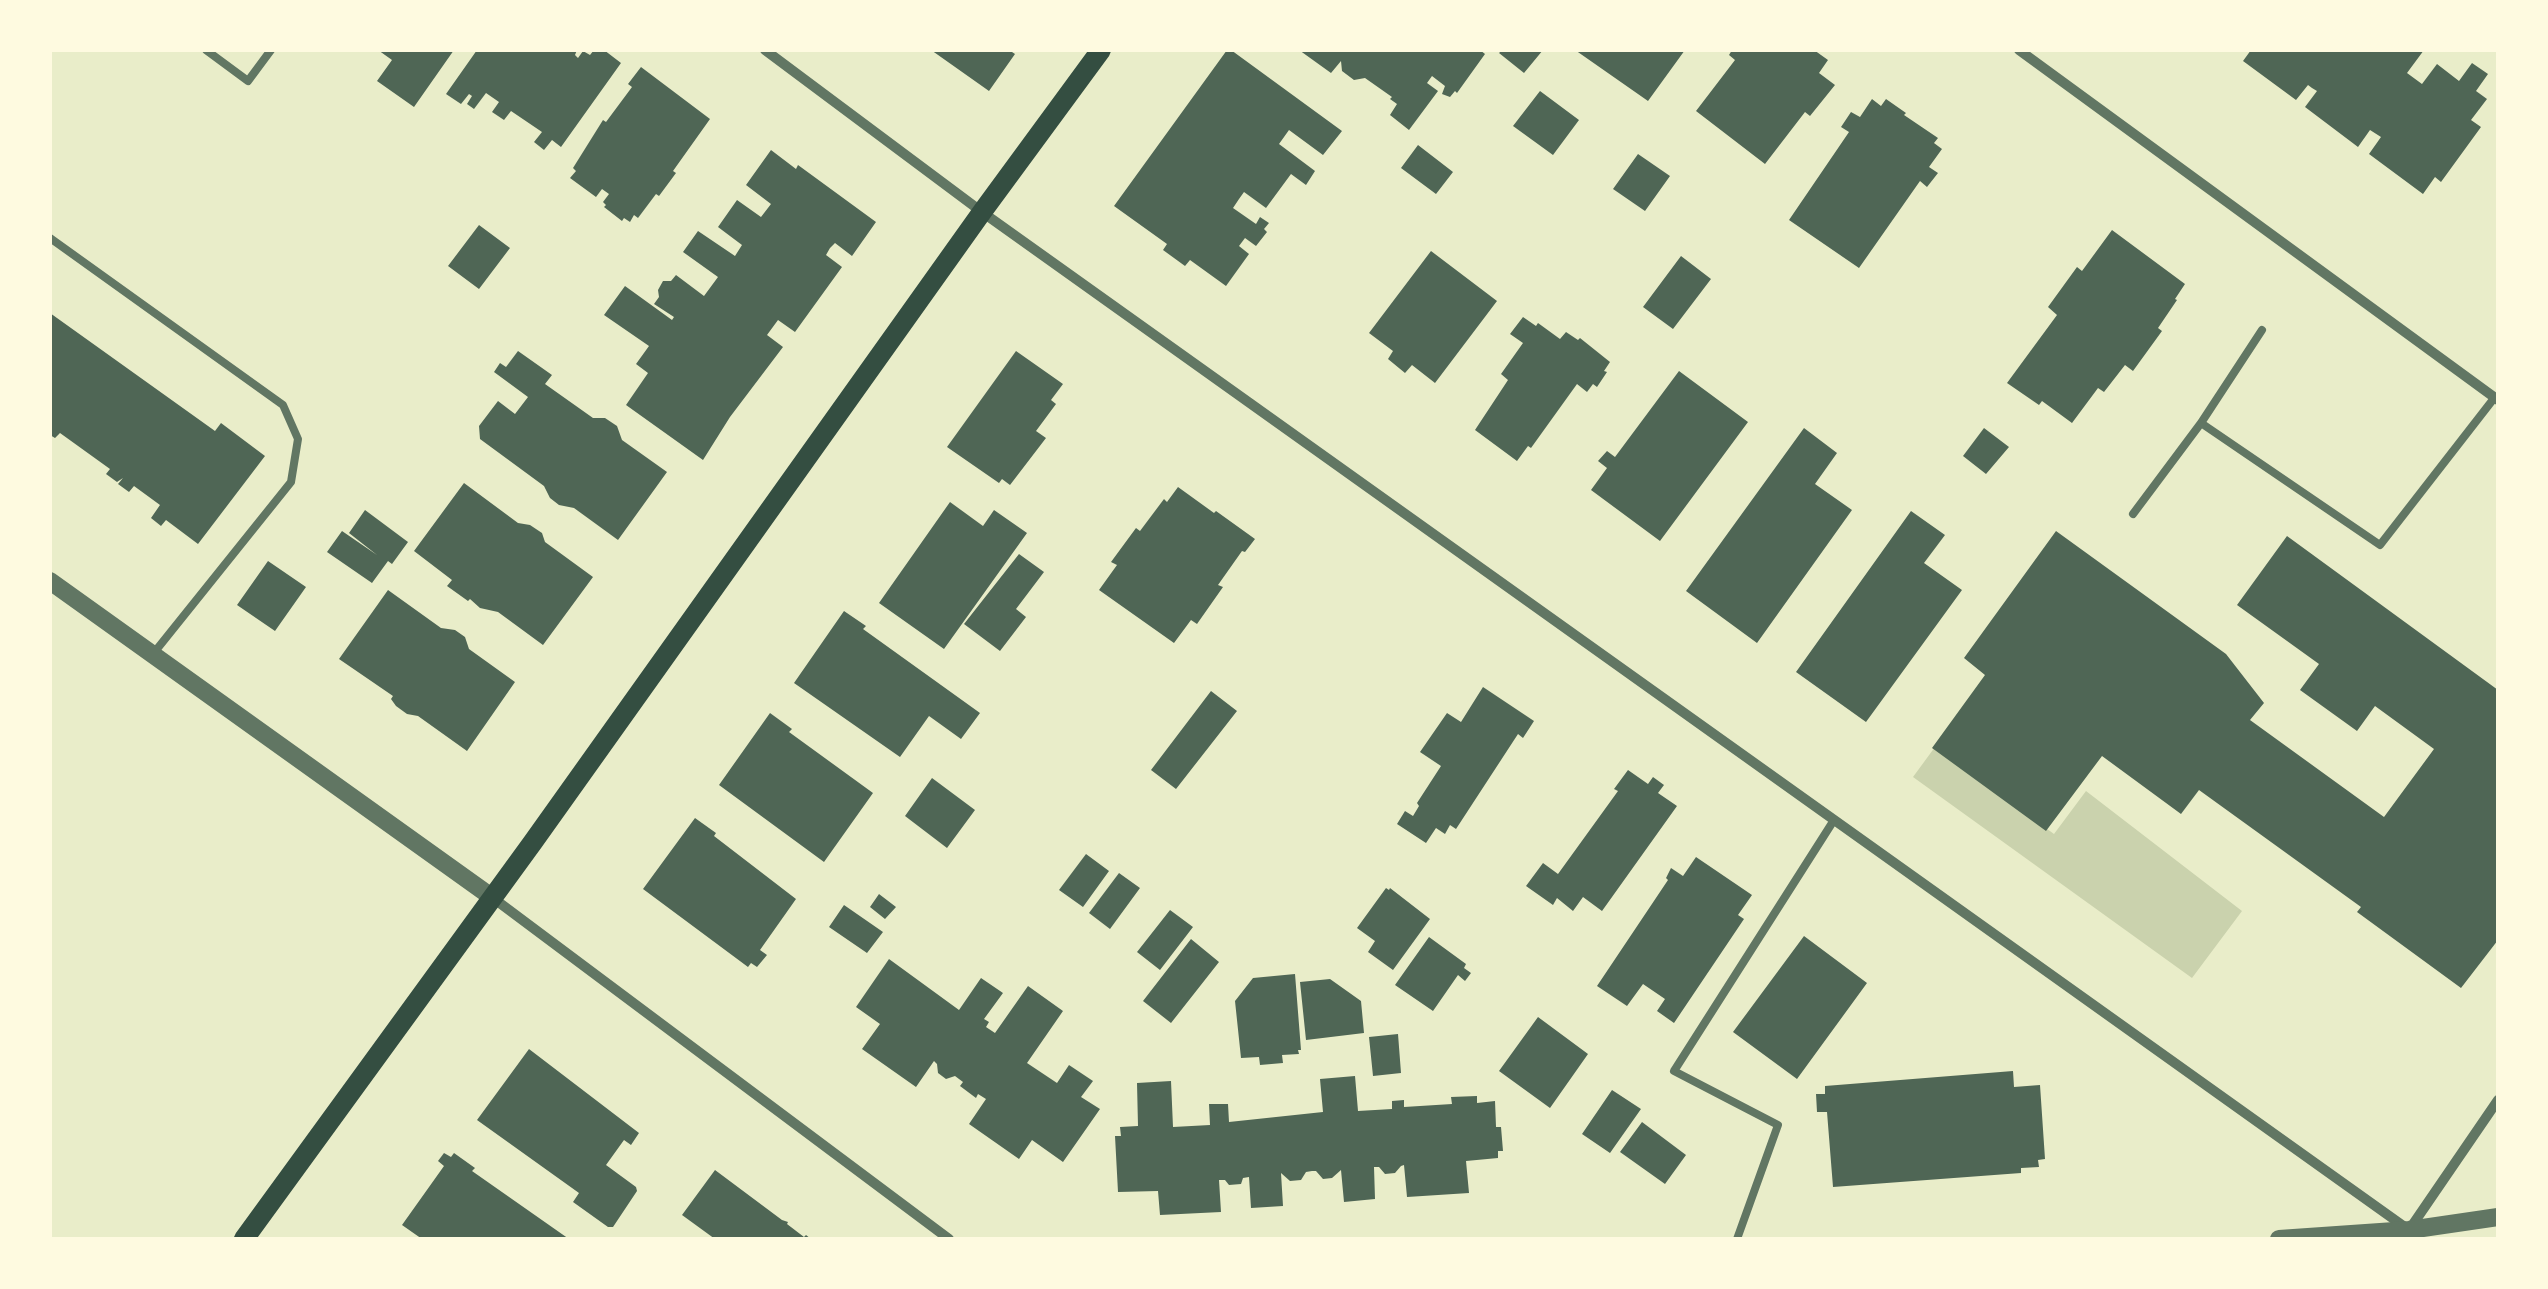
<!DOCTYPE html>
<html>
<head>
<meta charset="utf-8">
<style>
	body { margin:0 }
	#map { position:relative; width:2548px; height:1289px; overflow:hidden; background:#e9edc9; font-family:Karla,sans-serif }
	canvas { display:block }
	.frame { position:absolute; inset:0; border:52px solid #fefae0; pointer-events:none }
</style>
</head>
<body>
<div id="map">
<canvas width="2548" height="1289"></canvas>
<div class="frame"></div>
</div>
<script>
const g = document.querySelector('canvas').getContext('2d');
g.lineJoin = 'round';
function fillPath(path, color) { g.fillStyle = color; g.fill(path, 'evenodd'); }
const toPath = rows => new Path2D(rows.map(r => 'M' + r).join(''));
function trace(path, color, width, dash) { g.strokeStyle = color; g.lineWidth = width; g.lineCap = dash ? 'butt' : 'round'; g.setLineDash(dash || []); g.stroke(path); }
fillPath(toPath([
	[1935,747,2054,834,2086,791,2242,911,2192,978,1913,777]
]), '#cad2ad');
fillPath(toPath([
	[378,50,454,50,414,107,377,81,392,60],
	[477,50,577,50,575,55,578,58,583,51,590,55,594,50,604,50,621,63,561,147,552,140,544,150,534,142,542,132,511,111,504,120,492,112,499,102,486,93,474,109,467,104,472,96,469,94,461,104,446,94],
	[931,50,1009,50,1015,54,989,91],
	[1227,50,1231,50,1342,131,1323,155,1289,130,1279,144,1315,171,1306,185,1291,174,1266,208,1244,192,1239,199,1233,208,1256,224,1260,217,1269,223,1264,229,1267,232,1256,246,1245,238,1239,246,1249,254,1226,286,1190,260,1185,266,1163,250,1167,244,1114,206],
	[1299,50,1480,50,1485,54,1457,93,1455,91,1450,97,1442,94,1445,86,1432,76,1427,83,1438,91,1409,130,1390,115,1397,104,1390,99,1392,97,1365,78,1354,80,1342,71,1341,61,1331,73],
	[1502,50,1543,50,1524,73,1499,53],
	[1575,50,1685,50,1648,101],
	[1732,50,1814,50,1828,60,1819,73,1835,85,1810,116,1805,112,1765,164,1696,111,1735,60,1729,55],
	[2251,50,2424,50,2407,73,2422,84,2437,64,2459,81,2472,63,2488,74,2476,91,2487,99,2471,120,2481,127,2441,182,2435,177,2423,194,2369,154,2381,137,2370,130,2358,147,2305,107,2317,91,2312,88,2308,85,2296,100,2243,61],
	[641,67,710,119,673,171,676,173,659,196,656,194,638,218,634,215,630,222,624,218,622,221,604,207,606,205,603,202,609,194,602,189,596,197,570,178,576,171,573,168,603,120,606,122,632,87,628,84],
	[1540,91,1579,120,1553,155,1513,126],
	[1872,99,1881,106,1886,99,1906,113,1904,115,1938,138,1934,143,1942,149,1929,167,1938,173,1927,187,1920,181,1859,268,1789,220,1849,132,1841,127,1851,112,1860,117],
	[1418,145,1453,172,1436,194,1401,168],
	[771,150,796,169,798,165,876,222,852,256,835,243,830,248,826,255,842,267,795,332,778,320,767,335,783,347,730,417,703,460,626,405,648,373,636,364,649,346,604,315,625,286,672,320,674,317,654,304,659,297,658,290,663,281,671,281,676,275,704,296,718,277,683,252,698,231,735,256,742,245,718,227,737,200,761,217,771,204,746,185],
	[1638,154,1670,176,1645,211,1613,189],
	[479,225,510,248,479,289,448,266],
	[2112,230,2185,284,2175,299,2177,300,2158,328,2162,331,2133,371,2125,365,2104,392,2098,388,2072,423,2042,401,2039,405,2007,383,2057,315,2048,307,2077,267,2082,271],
	[1431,251,1497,301,1435,383,1412,365,1405,373,1388,359,1393,351,1369,333],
	[1681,256,1711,279,1673,329,1643,307],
	[50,313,215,431,221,423,265,456,198,544,166,520,161,526,151,518,160,505,134,486,129,492,118,484,123,478,117,482,106,474,110,469,60,433,55,438,50,435],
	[1523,317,1536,326,1538,323,1560,339,1566,332,1578,340,1580,338,1610,362,1604,371,1607,372,1597,387,1593,384,1587,392,1577,384,1531,448,1528,446,1517,461,1475,430,1508,380,1501,374,1523,343,1510,334],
	[518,351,552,375,545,384,593,418,605,418,617,426,622,440,667,472,618,540,574,508,559,505,550,498,544,486,480,439,479,426,498,401,515,414,528,397,494,372,500,363,506,367],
	[1016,351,1063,384,1051,400,1056,404,1036,431,1046,438,1010,485,1002,479,999,483,947,447],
	[1679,371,1748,422,1660,541,1591,490,1607,468,1598,461,1607,451,1615,457],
	[1804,428,1837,453,1815,484,1852,510,1757,643,1686,591],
	[1984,428,2009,447,1986,474,1963,456],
	[464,483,518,523,530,525,542,533,545,542,593,577,543,645,498,612,480,608,470,599,468,601,447,586,452,580,414,551],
	[1178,487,1214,513,1216,511,1255,539,1245,552,1242,551,1218,585,1223,587,1197,624,1191,620,1174,643,1099,590,1117,565,1111,562,1136,528,1140,531,1164,499,1167,502],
	[950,502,983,526,994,510,1027,533,944,649,879,603],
	[365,510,408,542,392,564,388,561,372,583,327,552,342,531,377,555,349,533],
	[1911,511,1945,535,1924,563,1962,590,1866,722,1796,672],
	[2056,531,2226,654,2264,703,2250,720,2384,817,2434,749,2375,706,2357,731,2300,690,2319,664,2237,605,2287,536,2498,690,2498,940,2461,988,2357,912,2361,907,2199,790,2181,814,2102,756,2046,831,1932,748,1985,675,1964,658],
	[1019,554,1044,572,1016,609,1026,617,1000,651,964,624],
	[268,561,306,587,275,631,237,605],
	[388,590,441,628,455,630,465,637,469,649,515,682,467,751,418,716,407,714,396,706,391,699,393,696,339,659],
	[844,611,866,626,863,629,980,713,961,739,929,716,900,757,794,683],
	[1483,687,1534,721,1523,738,1518,734,1456,829,1450,825,1445,834,1436,828,1426,843,1397,824,1405,811,1413,816,1419,806,1417,803,1441,766,1420,752,1447,713,1461,722],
	[1211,691,1237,711,1176,789,1151,770],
	[770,713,792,729,789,732,873,793,824,862,719,785],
	[1628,770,1648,784,1653,777,1664,785,1658,793,1677,806,1602,911,1583,897,1573,911,1557,898,1553,905,1526,886,1543,863,1558,874,1618,791,1614,789],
	[932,778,975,810,947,848,905,816],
	[695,818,716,833,714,836,796,899,760,950,767,955,757,967,751,963,748,967,643,889],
	[1086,854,1109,871,1083,907,1059,890],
	[1696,857,1752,895,1738,915,1744,919,1674,1023,1657,1011,1665,999,1643,984,1627,1006,1597,986,1668,880,1666,878,1671,868,1683,876],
	[1119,873,1140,888,1110,929,1089,913],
	[1386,888,1389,890,1390,888,1430,919,1393,970,1368,952,1375,941,1357,928],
	[879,894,896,907,885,919,870,907],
	[844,905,883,932,867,953,829,927],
	[1170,910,1193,927,1160,970,1137,952],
	[1804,936,1867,983,1797,1079,1733,1032],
	[1429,937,1466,964,1464,968,1471,973,1465,981,1458,975,1433,1011,1395,985],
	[1191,939,1219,962,1171,1023,1143,1001],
	[889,959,959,1010,981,978,1003,993,984,1019,989,1022,986,1027,995,1033,1028,986,1063,1011,1027,1063,1057,1083,1069,1065,1093,1081,1081,1097,1100,1109,1063,1162,1032,1140,1019,1159,969,1124,986,1099,978,1094,976,1098,960,1086,963,1082,955,1076,946,1079,938,1073,937,1064,934,1061,916,1087,862,1049,880,1024,856,1007],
	[1295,974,1301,1050,1298,1050,1299,1054,1282,1055,1283,1063,1260,1065,1259,1057,1241,1058,1235,1001,1253,978],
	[1330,979,1361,1001,1364,1033,1306,1040,1300,982],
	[1538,1017,1588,1054,1550,1108,1499,1071],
	[1398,1034,1401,1073,1373,1076,1369,1037],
	[529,1049,639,1133,631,1145,624,1140,606,1165,636,1187,637,1191,613,1227,608,1227,573,1202,579,1193,477,1120],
	[2013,1071,2014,1087,2040,1085,2045,1159,2038,1160,2039,1167,2021,1168,2021,1173,1833,1187,1827,1112,1817,1112,1816,1094,1825,1094,1825,1086],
	[1355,1076,1358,1111,1392,1109,1392,1101,1404,1100,1404,1107,1452,1104,1451,1097,1477,1096,1477,1103,1495,1101,1496,1127,1501,1127,1503,1151,1498,1151,1498,1158,1466,1161,1469,1193,1407,1197,1404,1165,1401,1166,1395,1173,1385,1174,1379,1167,1374,1167,1375,1199,1344,1202,1341,1170,1332,1178,1323,1179,1316,1171,1312,1171,1306,1172,1301,1180,1290,1181,1281,1173,1283,1206,1251,1208,1249,1177,1243,1178,1241,1184,1229,1185,1225,1180,1219,1180,1221,1212,1160,1215,1158,1191,1118,1192,1115,1136,1121,1136,1120,1127,1138,1126,1137,1083,1171,1081,1173,1127,1210,1125,1209,1104,1228,1104,1229,1122,1323,1112,1320,1079],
	[1612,1090,1641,1109,1610,1153,1582,1134],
	[1642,1122,1686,1155,1665,1184,1620,1152],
	[444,1153,451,1157,454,1153,475,1168,472,1171,569,1239,422,1239,402,1225,444,1166,438,1161],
	[715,1170,782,1220,788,1222,787,1224,804,1237,806,1235,811,1239,715,1239,682,1215]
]), '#4f6655');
trace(toPath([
	[206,50,248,81,271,50],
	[50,238,283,405,298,439,291,482,153,654],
	[2262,330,2201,423,2380,545,2495,397],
	[2133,514,2201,423],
	[1737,1239,1778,1125,1674,1071,1834,820]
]), '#617663', 8);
trace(toPath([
	[765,50,982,212,2409,1230,2498,1100],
	[2019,50,2498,400],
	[493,898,949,1239]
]), '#617663', 10);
trace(toPath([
	[50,581,493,898],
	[2279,1239,2409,1230,2498,1217]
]), '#617663', 18);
trace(toPath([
	[244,1239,533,842,982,212,1101,50]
]), '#344e41', 20);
</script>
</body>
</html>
